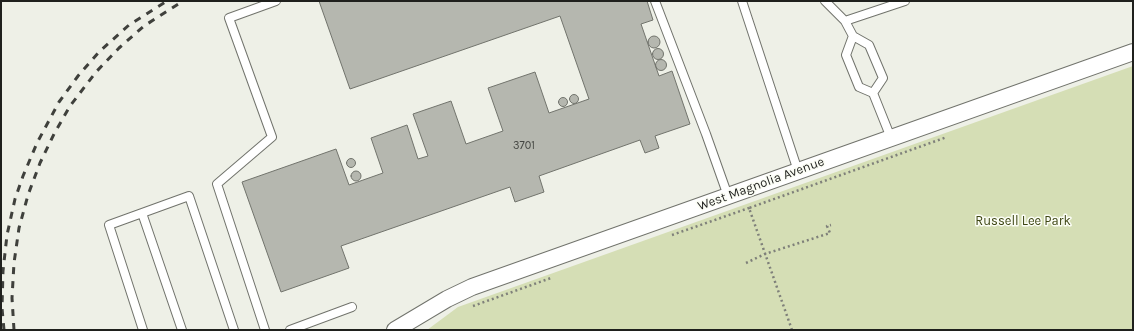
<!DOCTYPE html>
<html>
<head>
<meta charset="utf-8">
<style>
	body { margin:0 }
	#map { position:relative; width:1134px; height:331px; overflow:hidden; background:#eef0e7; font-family:Karla,sans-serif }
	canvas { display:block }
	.frame { position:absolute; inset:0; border:2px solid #1f201d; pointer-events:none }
</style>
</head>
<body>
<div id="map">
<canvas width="1134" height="331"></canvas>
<div class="frame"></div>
</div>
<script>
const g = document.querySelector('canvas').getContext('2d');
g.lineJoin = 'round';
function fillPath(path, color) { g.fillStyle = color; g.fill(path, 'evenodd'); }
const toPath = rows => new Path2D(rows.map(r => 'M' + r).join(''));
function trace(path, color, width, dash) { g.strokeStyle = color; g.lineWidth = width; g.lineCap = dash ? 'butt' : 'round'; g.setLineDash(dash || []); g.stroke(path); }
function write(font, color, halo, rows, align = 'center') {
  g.font = font + ' Karla,sans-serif'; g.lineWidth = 3; g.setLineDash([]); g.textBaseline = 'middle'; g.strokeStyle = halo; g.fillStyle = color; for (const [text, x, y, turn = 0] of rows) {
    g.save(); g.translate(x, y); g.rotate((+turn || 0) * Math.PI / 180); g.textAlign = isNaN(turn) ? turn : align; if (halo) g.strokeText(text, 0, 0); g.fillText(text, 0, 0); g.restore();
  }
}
fillPath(toPath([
	[1133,66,1133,330,427,330,458,307]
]), '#d5deb5');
const building = toPath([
	[319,1,647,1,653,20,641,24,659,76,672,71,690,124,655,136,659,148,645,153,640,140,539,176,544,192,515,202,510,187,341,246,349,268,281,292,242,182,336,149,349,185,383,173,371,138,407,125,418,159,428,156,413,114,451,101,466,144,503,131,488,88,535,72,549,113,589,99,560,16,350,89,319,1],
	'648 42a6 6 0 1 1 12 0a6 6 0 1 1-12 0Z',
	'652.5 54a5.5 5.5 0 1 1 11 0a5.5 5.5 0 1 1-11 0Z',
	'655.5 65a5.5 5.5 0 1 1 11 0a5.5 5.5 0 1 1-11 0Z',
	'569.5 99a4.5 4.5 0 1 1 9 0a4.5 4.5 0 1 1-9 0Z',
	'558.5 102a4.5 4.5 0 1 1 9 0a4.5 4.5 0 1 1-9 0Z',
	'346.5 163a4.5 4.5 0 1 1 9 0a4.5 4.5 0 1 1-9 0Z',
	'351 176a5 5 0 1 1 10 0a5 5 0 1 1-10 0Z'
]);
fillPath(building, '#b5b7af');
trace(building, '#71736c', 1);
const service = toPath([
	[655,1,706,134,728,196],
	[742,1,798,171],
	[825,1,845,21,853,36,869,45,883,78,873,93],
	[845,21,905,1],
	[853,36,846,55,859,87,873,93,891,138],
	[142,213,182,330],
	[143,330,109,225,189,196,234,330],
	[265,330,217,184,272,137,229,18,276,1],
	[290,330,352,307]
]);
const minor = toPath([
	[395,330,447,299,472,287,1133,52]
]);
trace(service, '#71736c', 10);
trace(minor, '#71736c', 18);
trace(toPath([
	[672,235,749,208,749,206],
	[746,263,765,254,830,233,827,226,831,225],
	[473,306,551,278],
	[792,330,749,208,947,137]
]), '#7f807a', 2.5, [2, 3]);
trace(service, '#fff', 8);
trace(minor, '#fff', 16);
trace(toPath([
	[4,330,2,308,3,271,7,235,15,199,23,176,37,143,59,102,78,76,99,52,129,25,167,1],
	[14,330,12,298,14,263,19,228,28,195,40,163,54,134,70,106,96,72,119,48,144,26,183,1]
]), '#3f403c', 3, [7, 7]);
write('11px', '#444642', null, [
	["3701",524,146]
]);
write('13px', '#1f201d', '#fbfdf5', [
	["West Magnolia Avenue",761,184,-20]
]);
write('13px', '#3c4411', '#fbfdf5', [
	["Russell Lee Park",1023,221]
]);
</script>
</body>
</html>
